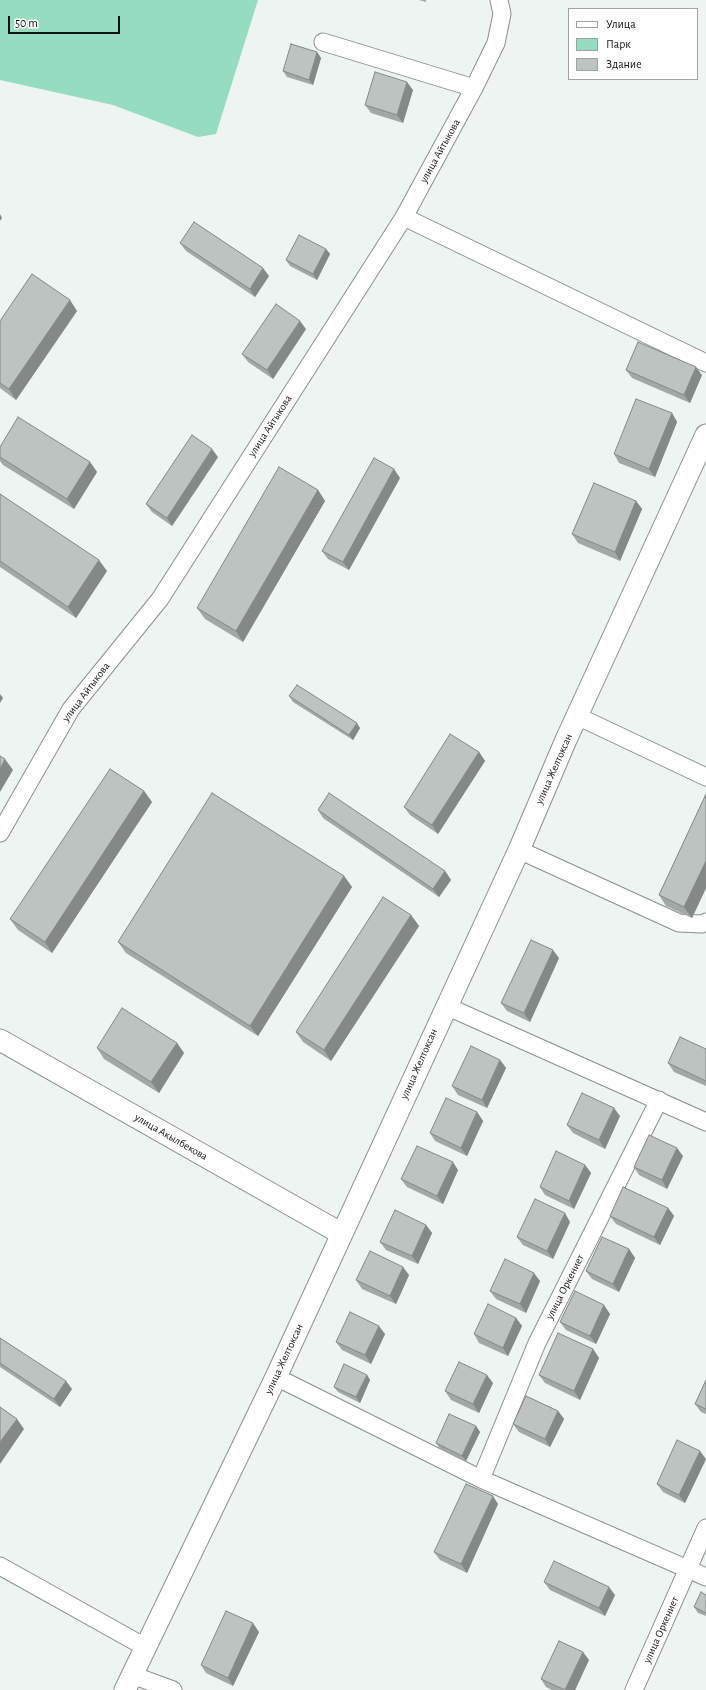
<!DOCTYPE html>
<html>
<head>
<meta charset="utf-8">
<style>
	body { margin:0 }
	#map { position:relative; width:706px; height:1690px; overflow:hidden; background:#edf4f1; font-family:"Alegreya Sans",sans-serif }
	canvas { display:block }
	.legend { position:absolute; left:568px; top:8px; width:130px; height:72px; box-sizing:border-box; background:#fff; border:1px solid #a0a1a1; margin:0; padding:5px 7px; list-style:none; font-size:12px; color:#121413 }
	.legend li { display:flex; align-items:center; gap:8px; height:20px }
	.legend b { width:20px; border:1px solid #a0a1a1 }
	.scale { position:absolute; left:8px; top:16px; width:112px; height:18px; box-sizing:border-box; border:2px solid #121413; border-top:0; padding-left:5px; font-size:12px; line-height:14px; white-space:nowrap; color:#121413; -webkit-text-stroke:3px #fff; paint-order:stroke }
</style>
</head>
<body>
<div id="map">
<canvas width="706" height="1690"></canvas>
<ul class="legend">
<li><b style="height:5px;background:#fff"></b>Улица</li>
<li><b style="height:11px;background:#96dcc1"></b>Парк</li>
<li><b style="height:11px;background:#bcc3c0"></b>Здание</li>
</ul>
<div class="scale">50 m</div>
</div>
<script>
const g = document.querySelector('canvas').getContext('2d');
g.lineJoin = 'round';
function fillPath(path, color) { g.fillStyle = color; g.fill(path, 'evenodd'); }
const toPath = rows => new Path2D(rows.map(r => 'M' + r).join(''));
function trace(path, color, width, dash) { g.strokeStyle = color; g.lineWidth = width; g.lineCap = dash ? 'butt' : 'round'; g.setLineDash(dash || []); g.stroke(path); }
function write(font, color, halo, rows, align = 'center') {
  g.font = font + ' "Alegreya Sans",sans-serif'; g.lineWidth = 3; g.setLineDash([]); g.textBaseline = 'middle'; g.strokeStyle = halo; g.fillStyle = color; for (const [text, x, y, turn = 0] of rows) {
    g.save(); g.translate(x, y); g.rotate((+turn || 0) * Math.PI / 180); g.textAlign = isNaN(turn) ? turn : align; if (halo) g.strokeText(text, 0, 0); g.fillText(text, 0, 0); g.restore();
  }
}
fillPath(toPath([
	[0,0,258,0,216,134,198,137,113,105,0,80]
]), '#96dcc1');
const minor = toPath([
	[323,42,474,88],
	[404,217,706,363],
	[577,716,706,777],
	[0,833,71,709,160,599,404,217,474,88,496,43,502,14,499,0],
	[519,850,679,923,702,924,706,922],
	[446,1006,706,1122],
	[276,1377,481,1479,706,1577],
	[481,1479,537,1343,659,1100],
	[0,1566,145,1647],
	[132,1675,173,1690],
	[634,1690,706,1528]
]);
const tertiary = toPath([
	[0,1040,342,1234],
	[125,1690,276,1377,519,850,565,742,706,435]
]);
trace(minor, '#8a908e', 19);
trace(tertiary, '#8a908e', 23);
trace(minor, '#fff', 17);
trace(tertiary, '#fff', 21);
fillPath(toPath([
	[419,0,426,0,426,2],
	[317,52,321,58,313,85,287,77,283,71],
	[413,90,403,123,371,113,365,105],
	[180,243,269,276,255,297,186,251],
	[326,249,330,254,317,280,290,266,286,260],
	[77,311,16,400,0,388,0,321],
	[306,329,273,379,248,362,242,354],
	[626,370,702,375,690,403,632,378],
	[672,413,677,422,655,477,619,463,614,454],
	[0,447,90,462,97,472,74,509,3,465,0,461],
	[218,457,172,526,152,512,146,504],
	[400,478,349,570,328,559,322,551],
	[318,490,325,501,243,642,205,619,197,608],
	[0,494,107,571,76,618,0,567],
	[636,501,642,509,620,561,578,543,572,534],
	[289,696,360,728,353,740,293,702],
	[479,752,485,761,438,834,410,815,404,807],
	[144,791,152,802,52,953,18,930,10,919],
	[706,794,706,888,692,918,666,906,659,895],
	[318,810,445,871,451,880,439,897,323,818],
	[344,876,352,887,258,1036,126,953,118,942],
	[411,915,419,926,331,1061,303,1042,296,1032],
	[559,958,530,1022,507,1011,501,1003],
	[177,1043,184,1053,159,1093,104,1059,97,1048],
	[706,1049,706,1086,674,1072,668,1063],
	[500,1060,506,1068,487,1108,458,1095,452,1086],
	[477,1112,483,1121,467,1156,435,1141,430,1133],
	[620,1116,605,1149,573,1133,567,1125],
	[683,1156,667,1189,639,1175,634,1167],
	[585,1165,591,1173,574,1209,545,1195,540,1187],
	[458,1170,443,1204,407,1187,401,1179],
	[668,1208,674,1216,660,1245,616,1224,610,1216],
	[570,1222,553,1259,523,1245,517,1237],
	[426,1225,432,1233,418,1264,386,1250,380,1242],
	[629,1249,635,1258,619,1292,592,1279,586,1271],
	[409,1275,396,1304,362,1289,356,1280],
	[540,1281,526,1313,496,1299,490,1291],
	[610,1314,596,1344,566,1330,560,1322],
	[516,1318,522,1326,508,1356,479,1343,474,1334],
	[385,1334,371,1364,342,1350,336,1342],
	[0,1338,72,1389,60,1407,0,1367],
	[593,1349,599,1358,580,1400,545,1383,539,1375],
	[367,1375,370,1380,360,1403,338,1392,334,1387],
	[706,1380,706,1414,701,1412,695,1404],
	[493,1383,479,1413,451,1400,445,1391],
	[558,1411,564,1419,550,1447,519,1432,513,1424],
	[476,1426,480,1432,466,1461,440,1449,436,1443],
	[706,1459,685,1503,663,1492,657,1484],
	[498,1504,467,1573,440,1560,434,1552],
	[544,1582,615,1595,605,1616,550,1590],
	[706,1595,706,1616,698,1613,694,1607],
	[259,1632,233,1686,206,1673,201,1665],
	[589,1660,575,1690,552,1690,546,1687,541,1679]
]), '#a2a8a5');
fillPath(toPath([
	[317,52,321,58,313,85,309,80],
	[407,82,413,90,403,123,397,115],
	[0,214,2,218,0,221],
	[326,249,330,254,317,280,313,274],
	[263,268,269,276,255,297,250,289],
	[70,300,77,311,16,400,9,389],
	[300,321,306,329,273,379,267,370],
	[696,367,702,375,690,403,684,395],
	[672,413,677,422,655,477,649,469],
	[212,449,218,457,172,526,167,518],
	[90,462,97,472,74,509,67,499],
	[394,469,400,478,349,570,343,562],
	[318,490,325,501,243,642,236,631],
	[636,501,642,509,620,561,615,552],
	[99,560,107,571,76,618,68,607],
	[0,694,3,698,0,703],
	[357,723,360,728,353,740,349,735],
	[479,752,485,761,438,834,432,825],
	[5,759,13,770,0,792,0,769],
	[144,791,152,802,52,953,45,942],
	[706,861,706,888,692,918,684,907],
	[445,871,451,880,439,897,433,889],
	[344,876,352,887,258,1036,250,1026],
	[411,915,419,926,331,1061,324,1050],
	[553,950,559,958,530,1022,524,1013],
	[177,1043,184,1053,159,1093,151,1082],
	[500,1060,506,1068,487,1108,482,1100],
	[614,1108,620,1116,605,1149,599,1140],
	[477,1112,483,1121,467,1156,461,1148],
	[677,1148,683,1156,667,1189,662,1180],
	[453,1162,458,1170,443,1204,437,1196],
	[585,1165,591,1173,574,1209,569,1201],
	[668,1208,674,1216,660,1245,654,1237],
	[565,1213,570,1222,553,1259,547,1251],
	[426,1225,432,1233,418,1264,412,1256],
	[629,1249,635,1258,619,1292,613,1284],
	[403,1267,409,1275,396,1304,390,1296],
	[534,1273,540,1281,526,1313,520,1304],
	[604,1305,610,1314,596,1344,590,1336],
	[516,1318,522,1326,508,1356,503,1348],
	[379,1326,385,1334,371,1364,365,1355],
	[593,1349,599,1358,580,1400,574,1391],
	[367,1375,370,1380,360,1403,356,1397],
	[487,1375,493,1383,479,1413,473,1404],
	[66,1381,72,1389,60,1407,54,1399],
	[558,1411,564,1419,550,1447,545,1439],
	[17,1419,24,1429,0,1464,0,1442],
	[476,1426,480,1432,466,1461,462,1456],
	[700,1451,706,1459,685,1503,679,1495],
	[493,1496,498,1504,467,1573,461,1564],
	[609,1587,615,1595,605,1616,599,1608],
	[253,1623,259,1632,233,1686,228,1678],
	[583,1652,589,1660,575,1690,565,1690]
]), '#848886');
const building = toPath([
	[291,44,317,52,309,80,283,71,291,44],
	[375,72,407,82,397,115,365,105,375,72],
	[194,222,263,268,250,289,180,243,194,222],
	[299,235,326,249,313,274,286,260,299,235],
	[32,274,70,300,9,389,0,383,0,321,32,274],
	[276,304,300,321,267,370,242,354,276,304],
	[638,342,696,367,684,395,626,370,638,342],
	[636,399,672,413,649,469,614,454,636,399],
	[18,417,90,462,67,499,0,457,0,447,18,417],
	[192,435,212,449,167,518,146,504,192,435],
	[374,458,394,469,343,562,322,551,374,458],
	[279,467,318,490,236,631,197,608,279,467],
	[594,483,636,501,615,552,572,534,594,483],
	[0,494,99,560,68,607,0,561,0,494],
	[297,685,357,723,349,735,289,696,297,685],
	[450,734,479,752,432,825,404,807,450,734],
	[0,756,5,759,0,769,0,756],
	[110,769,144,791,45,942,10,919,110,769],
	[212,793,344,876,250,1026,118,942,212,793],
	[329,793,445,871,433,889,318,810,329,793],
	[706,794,706,861,684,907,659,895,706,794],
	[383,897,411,915,324,1050,296,1032,383,897],
	[531,940,553,950,524,1013,501,1003,531,940],
	[122,1008,177,1043,151,1082,97,1048,122,1008],
	[680,1037,706,1049,706,1081,668,1063,680,1037],
	[471,1046,500,1060,482,1100,452,1086,471,1046],
	[582,1093,614,1108,599,1140,567,1125,582,1093],
	[446,1098,477,1112,461,1148,430,1133,446,1098],
	[649,1135,677,1148,662,1180,634,1167,649,1135],
	[417,1146,453,1162,437,1196,401,1179,417,1146],
	[556,1151,585,1165,569,1201,540,1187,556,1151],
	[623,1187,668,1208,654,1237,610,1216,623,1187],
	[535,1199,565,1213,547,1251,517,1237,535,1199],
	[395,1210,426,1225,412,1256,380,1242,395,1210],
	[602,1237,629,1249,613,1284,586,1271,602,1237],
	[370,1251,403,1267,390,1296,356,1280,370,1251],
	[505,1259,534,1273,520,1304,490,1291,505,1259],
	[575,1291,604,1305,590,1336,560,1322,575,1291],
	[488,1304,516,1318,503,1348,474,1334,488,1304],
	[350,1312,379,1326,365,1355,336,1342,350,1312],
	[558,1333,593,1349,574,1391,539,1375,558,1333],
	[0,1338,66,1381,54,1399,0,1363,0,1338],
	[459,1362,487,1375,473,1404,445,1391,459,1362],
	[344,1364,367,1375,356,1397,334,1387,344,1364],
	[706,1380,706,1409,695,1404,706,1380],
	[526,1396,558,1411,545,1439,513,1424,526,1396],
	[0,1407,17,1419,0,1442,0,1407],
	[449,1414,476,1426,462,1456,436,1443,449,1414],
	[677,1440,700,1451,679,1495,657,1484,677,1440],
	[466,1484,493,1496,461,1564,434,1552,466,1484],
	[554,1561,609,1587,599,1608,544,1582,554,1561],
	[701,1592,706,1595,706,1613,694,1607,701,1592],
	[226,1611,253,1623,228,1678,201,1665,226,1611],
	[559,1641,583,1652,565,1690,541,1679,559,1641]
]);
fillPath(building, '#bcc3c0');
trace(building, '#848886', 1);
write('11px', '#121413', '#fff', [
	["улица Айтыкова",440,151,-61],
	["улица Айтыкова",270,426,-57],
	["улица Айтыкова",86,692,-53],
	["улица Желтоксан",554,769,-66],
	["улица Желтоксан",419,1064,-66],
	["улица Акылбекова",171,1137,30],
	["улица Оркениет",565,1287,-63],
	["улица Желтоксан",284,1359,-65],
	["улица Оркениет",661,1630,-66]
]);
</script>
</body>
</html>
